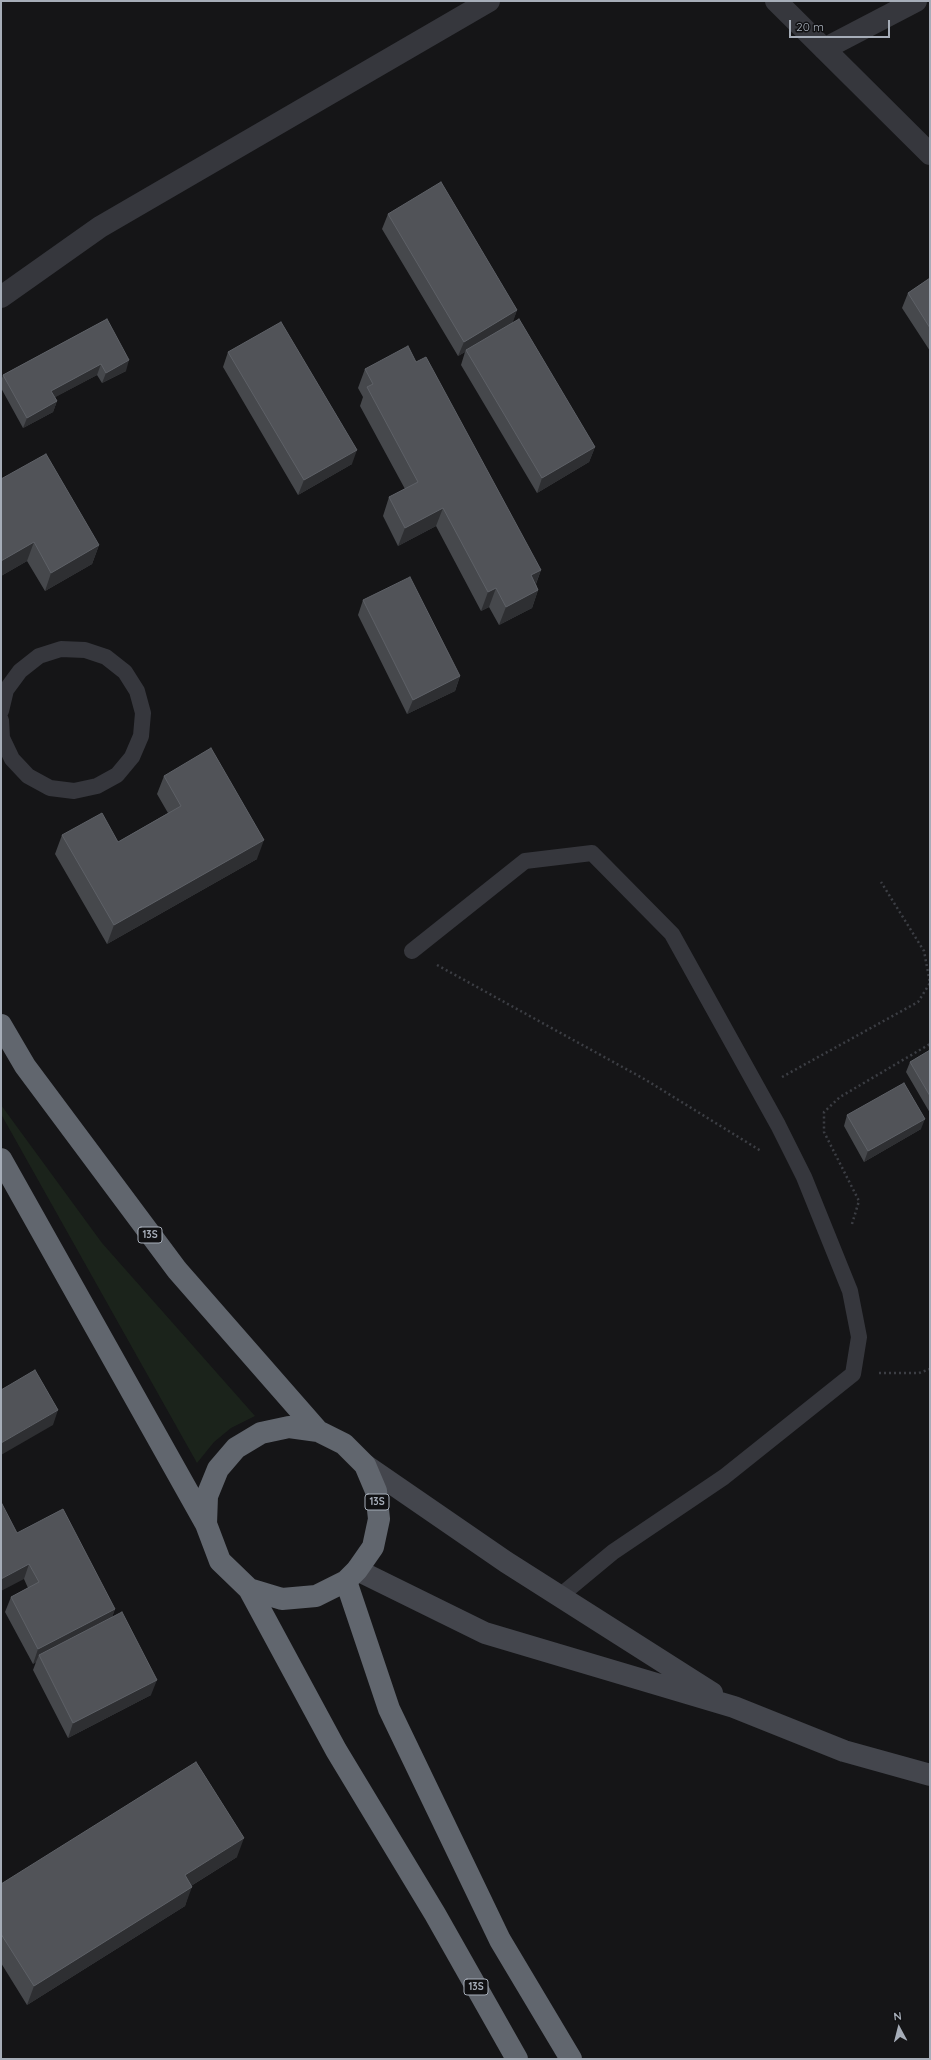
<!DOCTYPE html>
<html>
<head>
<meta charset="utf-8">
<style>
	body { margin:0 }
	#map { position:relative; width:931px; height:2060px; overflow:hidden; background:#151517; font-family:Quicksand,sans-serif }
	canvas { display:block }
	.frame { position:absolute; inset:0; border:2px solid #a6adb8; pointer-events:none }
	.north { position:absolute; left:879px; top:2008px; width:40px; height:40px; -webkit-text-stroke:3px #101012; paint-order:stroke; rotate:353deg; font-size:11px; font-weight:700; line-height:16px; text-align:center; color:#a6adb8 }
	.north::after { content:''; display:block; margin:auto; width:14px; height:18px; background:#a6adb8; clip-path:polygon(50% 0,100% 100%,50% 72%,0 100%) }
	.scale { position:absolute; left:789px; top:20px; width:101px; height:18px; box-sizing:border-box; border:2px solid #a6adb8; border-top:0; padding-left:5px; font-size:12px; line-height:14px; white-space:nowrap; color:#a6adb8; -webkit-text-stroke:3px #101012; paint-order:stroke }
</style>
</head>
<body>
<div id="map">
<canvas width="931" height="2060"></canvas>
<div class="frame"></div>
<div class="north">N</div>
<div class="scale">20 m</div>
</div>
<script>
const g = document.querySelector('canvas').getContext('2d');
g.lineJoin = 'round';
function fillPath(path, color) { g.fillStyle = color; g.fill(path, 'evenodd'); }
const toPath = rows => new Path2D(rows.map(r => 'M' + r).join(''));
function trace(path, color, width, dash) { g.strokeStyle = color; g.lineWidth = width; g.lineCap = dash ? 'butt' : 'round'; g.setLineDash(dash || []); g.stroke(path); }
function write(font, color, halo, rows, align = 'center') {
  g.font = font + ' Quicksand,sans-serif'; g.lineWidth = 3; g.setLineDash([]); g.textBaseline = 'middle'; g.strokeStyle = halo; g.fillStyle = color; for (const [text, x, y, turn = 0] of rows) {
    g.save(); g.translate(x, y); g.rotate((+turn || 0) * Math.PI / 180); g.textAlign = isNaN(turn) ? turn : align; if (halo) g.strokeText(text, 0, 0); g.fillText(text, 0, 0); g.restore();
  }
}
fillPath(toPath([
	[1,1105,102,1243,255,1416,231,1428,214,1442,197,1463,1,1114]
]), '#1b231b');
trace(toPath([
	[437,965,646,1080,761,1151],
	[782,1077,918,1002,930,983,924,951,881,882],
	[852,1224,859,1201,824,1132,824,1112,840,1097,930,1044],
	[879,1373,919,1373,930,1369]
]), '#3c3e44', 2.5, [2, 3]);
trace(toPath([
	[1,711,6,690,20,671,39,656,61,649,85,650,106,657,125,672,137,691,143,713,141,736,132,757,117,775,97,786,74,791,50,788,28,776,12,759,2,738,1,720],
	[412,951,525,861,592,853,672,934,778,1125,804,1177,850,1291,859,1337,853,1374,724,1477,613,1552,560,1596]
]), '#36373d', 16);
trace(toPath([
	[776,1,930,154],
	[824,49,916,1],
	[1,297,100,227,489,1]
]), '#36373d', 22);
trace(toPath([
	[365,1465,506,1562,712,1693],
	[357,1570,485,1633,734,1707,844,1751,930,1775]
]), '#44464d', 22);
trace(toPath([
	[1,1025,25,1066,177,1270,318,1431],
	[1,1159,206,1524,220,1561,249,1589,282,1599,316,1596,346,1581,357,1570,373,1547,379,1519,376,1491,365,1465,344,1444,318,1431,289,1427,261,1433,236,1448,218,1469,207,1496,206,1524],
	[346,1581,389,1709,500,1940,571,2059],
	[249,1589,336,1750,435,1914,517,2059]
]), '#61666e', 22);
fillPath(toPath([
	[388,214,517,310,512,323,595,447,589,462,537,493,461,365,465,352,458,356,382,229],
	[930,278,930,351,902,308,908,293],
	[107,319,126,371,102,383,97,375,55,397,57,401,53,412,23,428,1,388,1,381,3,375],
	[228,352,352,464,298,495,223,367],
	[416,362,541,570,536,584,538,590,532,608,499,625,489,607,481,611,436,526,398,546,383,516,389,497,405,489,360,406,363,397,358,388,365,369],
	[1,479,99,545,92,564,45,591,27,561,1,576],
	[363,600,460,676,455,691,407,714,358,615],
	[164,776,257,859,107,944,55,854,62,835,118,842,168,813,157,794],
	[930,1050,930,1113,906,1072,910,1062],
	[847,1115,921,1129,864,1162,844,1126],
	[17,1533,115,1609,112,1617,151,1695,68,1738,33,1670,36,1662,33,1664,5,1612,11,1597,28,1588,24,1579],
	[237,1857,191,1886,185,1906,27,2005,1,1963,1,1884]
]), '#46484c');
fillPath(toPath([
	[517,310,512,325,466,350,465,352,458,356,464,342],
	[129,360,126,371,102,383,106,373],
	[101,364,97,375,48,401,51,391],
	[57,401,53,412,23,428,27,418],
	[595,447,589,462,537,493,542,478],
	[357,450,352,464,298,495,304,480],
	[443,508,436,526,398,546,405,528],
	[34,542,27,561,1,576,1,561],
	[99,545,92,564,45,591,51,573],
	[541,570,534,588,531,575],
	[496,588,489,607,481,611,488,592],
	[538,590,532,608,499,625,506,607],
	[460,676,455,691,407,714,413,700],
	[264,840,257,859,107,944,114,925],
	[925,1119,921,1129,864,1162,868,1151],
	[58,1410,53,1425,1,1455,1,1443],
	[29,1564,24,1579,1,1591,1,1579],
	[115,1609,110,1623,39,1655,36,1662,33,1664,38,1649],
	[157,1680,151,1695,68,1738,73,1723],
	[244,1838,237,1857,178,1894,185,1875],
	[192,1887,185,1906,27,2005,34,1986]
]), '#2e2f32');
const building = toPath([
	[441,182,517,310,464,342,388,214,441,182],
	[930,278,930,328,908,293,930,278],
	[107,319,129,360,106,373,101,364,51,391,57,401,27,418,3,375,107,319],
	[519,319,595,447,542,478,466,350,519,319],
	[281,322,357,450,304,480,228,352,281,322],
	[408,346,416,362,426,357,541,570,531,575,538,590,506,607,496,588,488,592,443,508,405,528,389,497,418,482,367,387,373,384,365,369,408,346],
	[46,454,99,545,51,573,34,542,1,561,1,479,46,454],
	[410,577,460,676,413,700,363,600,410,577],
	[211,748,264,840,114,925,62,835,102,813,118,842,181,806,164,776,211,748],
	[930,1050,930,1096,910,1062,930,1050],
	[904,1083,925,1119,868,1151,847,1115,904,1083],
	[35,1370,58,1410,1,1443,1,1390,35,1370],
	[1,1502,17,1533,63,1509,115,1609,38,1649,11,1597,39,1582,29,1564,1,1579,1,1502],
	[122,1612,157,1680,73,1723,39,1655,122,1612],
	[196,1762,244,1838,185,1875,192,1887,34,1986,1,1934,1,1884,196,1762]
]);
fillPath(building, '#515358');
trace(building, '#5e6167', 1);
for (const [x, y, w] of [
	[150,1235,24],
	[377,1502,24],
	[476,1987,24]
]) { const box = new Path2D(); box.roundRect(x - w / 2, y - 8, w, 16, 3); g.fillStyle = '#101012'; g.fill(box); trace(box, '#a6adb8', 1); }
write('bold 10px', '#a6adb8', null, [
	["13S",150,1235],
	["13S",377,1502],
	["13S",476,1987]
]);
</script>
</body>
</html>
